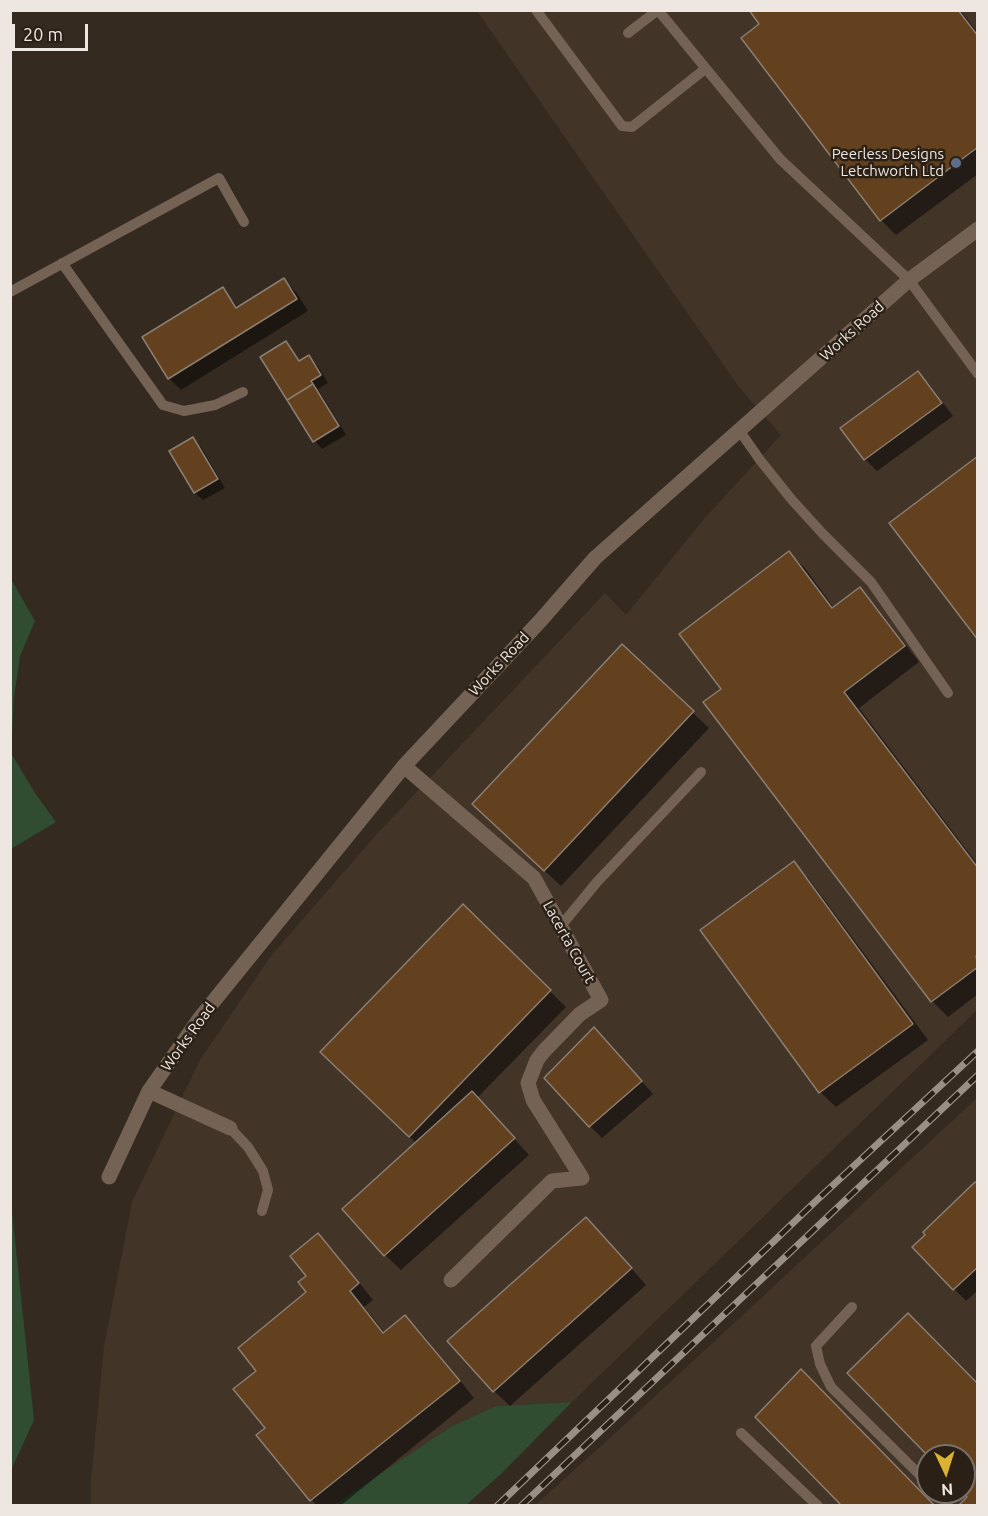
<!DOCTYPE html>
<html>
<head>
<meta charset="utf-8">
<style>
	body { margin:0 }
	#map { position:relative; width:988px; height:1516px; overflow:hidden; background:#352a20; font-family:Ubuntu,sans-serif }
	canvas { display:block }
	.frame { position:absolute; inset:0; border:12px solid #eee6e0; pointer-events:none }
	.north { position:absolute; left:916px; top:1444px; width:60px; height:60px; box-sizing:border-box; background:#2a2016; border:2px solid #786f67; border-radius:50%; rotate:176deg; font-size:16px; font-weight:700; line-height:24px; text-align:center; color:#eee6e0 }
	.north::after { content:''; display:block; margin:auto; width:21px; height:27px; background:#dcb233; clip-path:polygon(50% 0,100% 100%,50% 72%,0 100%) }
	.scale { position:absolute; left:12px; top:24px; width:76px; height:27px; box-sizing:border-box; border:3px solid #eee6e0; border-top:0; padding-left:8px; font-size:18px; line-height:21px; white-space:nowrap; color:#eee6e0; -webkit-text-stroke:4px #2a2016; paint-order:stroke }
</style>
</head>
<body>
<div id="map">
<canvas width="988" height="1516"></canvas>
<div class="frame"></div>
<div class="north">N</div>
<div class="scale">20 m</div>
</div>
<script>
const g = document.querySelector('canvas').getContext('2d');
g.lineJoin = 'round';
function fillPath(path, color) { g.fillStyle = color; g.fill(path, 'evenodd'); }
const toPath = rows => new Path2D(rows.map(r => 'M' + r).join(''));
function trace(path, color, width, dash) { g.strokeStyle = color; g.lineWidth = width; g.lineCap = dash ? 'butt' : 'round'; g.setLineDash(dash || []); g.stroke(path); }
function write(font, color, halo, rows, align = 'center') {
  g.font = font + ' Ubuntu,sans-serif'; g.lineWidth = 5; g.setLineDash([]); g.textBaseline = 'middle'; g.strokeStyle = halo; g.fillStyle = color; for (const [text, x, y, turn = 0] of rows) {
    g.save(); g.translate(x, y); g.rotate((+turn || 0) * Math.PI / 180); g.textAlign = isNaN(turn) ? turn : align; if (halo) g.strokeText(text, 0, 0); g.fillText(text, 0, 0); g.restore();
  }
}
fillPath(toPath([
	[477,11,977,11,977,1010,572,1402,496,1406,452,1426,333,1505,91,1506,91,1480,104,1347,132,1202,200,1060,271,956,375,836,605,593,626,615,704,519,781,435,739,387],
	[977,1098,977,1505,534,1506,611,1437],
	[928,1456,964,1456,964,1492,928,1492]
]), '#433428');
fillPath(toPath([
	[10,577,35,621,20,656,14,697,12,736,10,734],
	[11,753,35,793,56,822,11,849],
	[10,1193,34,1420,11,1470,10,1470],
	[572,1402,501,1474,466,1505,333,1505,452,1426,496,1406]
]), '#304c31');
fillPath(toPath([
	[751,10,960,10,978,33,978,174,896,235,881,220,761,24],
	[284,280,296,292,308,311,181,390,169,378,222,289,239,308],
	[286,343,301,362,309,357,317,365,328,383,318,389,346,435,322,449,315,441],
	[918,373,930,385,953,416,877,471,865,459,842,428],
	[193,439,201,447,225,488,203,500,195,493,171,452],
	[789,553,805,568,834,608,860,589,875,605,919,662,859,708,978,865,978,994,948,1017,932,1001,723,689],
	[622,646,709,728,561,886,489,819],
	[793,863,809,879,928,1040,836,1107,820,1092],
	[463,907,566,1007,477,1098,529,1155,401,1270,385,1255,417,1144,338,1067],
	[606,1041,653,1094,602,1138,590,1126],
	[978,1186,978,1290,966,1301,914,1247],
	[601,1234,646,1285,510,1406,494,1391],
	[318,1235,334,1251,373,1300,364,1307,385,1333,405,1317,421,1332,474,1398,340,1506,317,1506,259,1435,267,1428,258,1371,308,1293,309,1276]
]), '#0007');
const building = toPath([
	[749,10,958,10,978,36,978,147,880,221,741,38,759,24,749,10],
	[284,278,297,299,168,379,142,337,223,287,236,308,284,278],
	[286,341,299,361,309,355,321,375,311,381,313,384,287,400,260,357,286,341],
	[918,371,942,403,864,460,840,428,918,371],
	[313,384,339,426,313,442,287,400,313,384],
	[193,437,218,479,194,493,169,451,193,437],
	[978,456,978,640,889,523,978,456],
	[789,551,832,608,860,587,905,646,844,692,978,868,978,955,976,956,978,967,931,1002,703,702,721,689,679,634,789,551],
	[622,644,694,711,544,871,472,804,622,644],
	[794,861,913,1024,819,1093,700,930,794,861],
	[463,904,551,990,409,1137,320,1052,463,904],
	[594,1027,642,1081,589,1127,544,1078,594,1027],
	[472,1091,515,1138,384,1256,342,1209,472,1091],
	[975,1182,978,1184,978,1267,953,1290,912,1247,925,1235,923,1232,975,1182],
	[586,1217,632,1268,493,1392,447,1341,586,1217],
	[318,1233,359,1283,350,1291,383,1333,405,1315,460,1381,310,1501,256,1435,265,1428,233,1389,256,1371,238,1348,306,1292,298,1282,306,1276,290,1256,318,1233],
	[908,1313,978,1384,978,1506,958,1506,967,1497,963,1492,964,1456,928,1456,847,1373,908,1313],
	[801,1369,935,1506,842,1506,755,1417,801,1369]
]);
fillPath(building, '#64411e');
trace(building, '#8a7d72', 1.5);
trace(toPath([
	[536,10,622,126,632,127,705,69],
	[658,10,780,159,909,280,978,374],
	[628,33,658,10],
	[62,263,163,405,184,411,215,405,243,392],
	[10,292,219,178,244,222],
	[739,430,760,460,792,500,823,534,871,582,948,693],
	[560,927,597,882,701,772],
	[230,1128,248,1147,263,1171,268,1190,262,1211],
	[852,1307,816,1346,820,1364,831,1387,928,1483],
	[741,1433,818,1506],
	[938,1492,948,1502]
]), '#746254', 10);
trace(toPath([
	[404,766,534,878,601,1000,580,1014,544,1051,537,1060,528,1083,533,1100,582,1178,552,1181,451,1280],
	[149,1091,230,1128],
	[109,1177,149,1091,200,1018,404,766,541,620,595,558,909,280,978,229]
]), '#746254', 15);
const rail = toPath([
	[497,1506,817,1200,978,1051],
	[521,1506,978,1075]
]);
trace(rail, '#998f87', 7);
trace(rail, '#2a2016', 4.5, [14]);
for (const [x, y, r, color] of [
	[956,163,6,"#5c6f8a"]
]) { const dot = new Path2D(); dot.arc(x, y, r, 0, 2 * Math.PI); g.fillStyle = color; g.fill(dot); trace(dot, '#2a2016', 2); }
write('15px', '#eee6e0', '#2a2016', [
	["Peerless Designs",944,154],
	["Letchworth Ltd",944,171]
], 'right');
write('15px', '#eee6e0', '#2a2016', [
	["Works Road",852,331,-42],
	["Works Road",499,664,-47],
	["Lacerta Court",569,942,61],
	["Works Road",188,1037,-54]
]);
</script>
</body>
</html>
